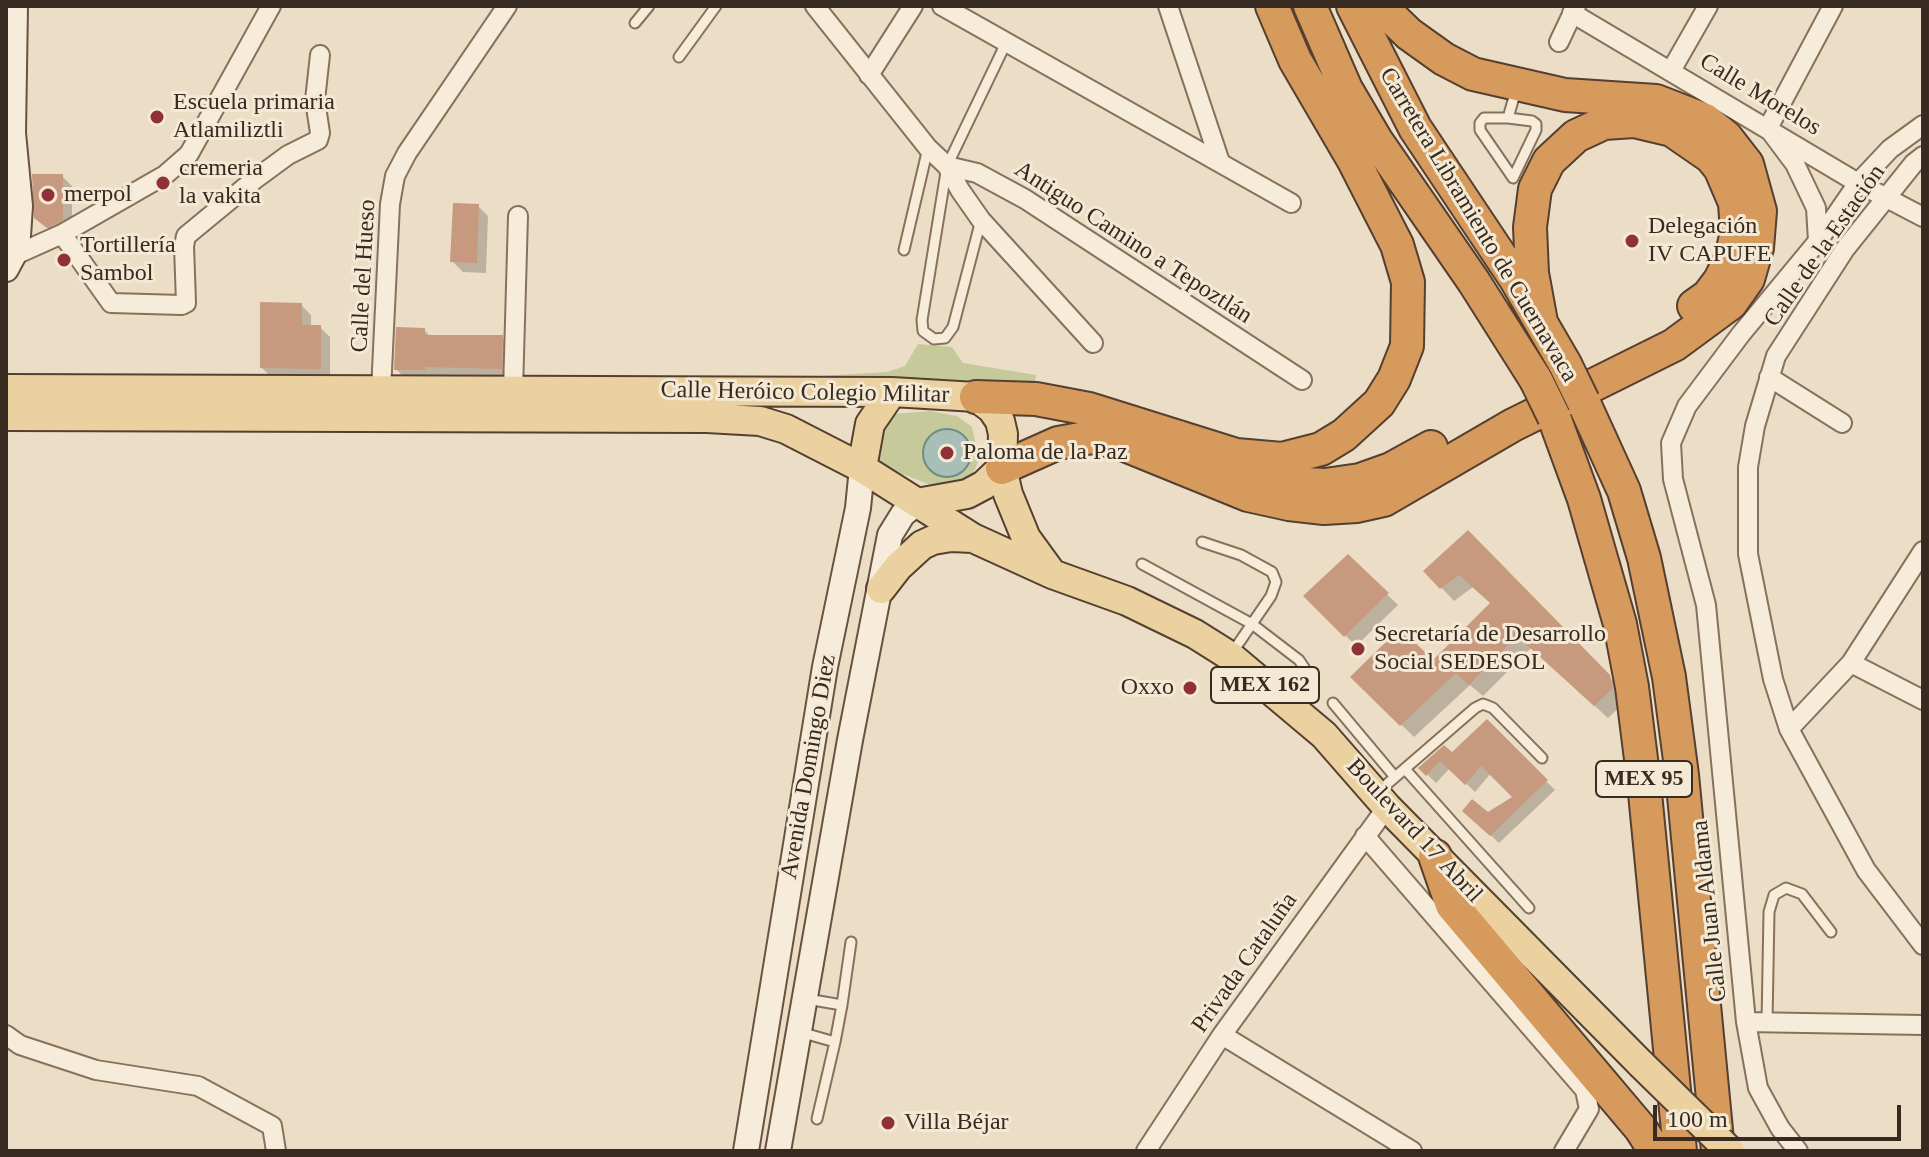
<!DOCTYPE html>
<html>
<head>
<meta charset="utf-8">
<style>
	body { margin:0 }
	#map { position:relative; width:1929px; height:1157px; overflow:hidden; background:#ecdec6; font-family:"Times New Roman",serif }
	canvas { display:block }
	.frame { position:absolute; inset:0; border:8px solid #372a20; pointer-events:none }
	.scale { position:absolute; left:1653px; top:1105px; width:248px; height:36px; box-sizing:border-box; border:4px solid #372a20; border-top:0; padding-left:10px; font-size:24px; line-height:28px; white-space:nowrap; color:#372a20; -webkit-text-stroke:6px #f3e9d5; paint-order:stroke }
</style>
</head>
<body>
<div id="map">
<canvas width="1929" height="1157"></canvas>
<div class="frame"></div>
<div class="scale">100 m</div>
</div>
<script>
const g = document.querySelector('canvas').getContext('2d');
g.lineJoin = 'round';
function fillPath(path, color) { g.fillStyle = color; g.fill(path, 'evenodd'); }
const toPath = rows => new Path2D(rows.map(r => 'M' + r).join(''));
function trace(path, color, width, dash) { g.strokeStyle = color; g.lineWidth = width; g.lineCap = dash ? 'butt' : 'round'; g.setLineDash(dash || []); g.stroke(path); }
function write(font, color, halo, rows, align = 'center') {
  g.font = font + ' "Times New Roman",serif'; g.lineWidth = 6; g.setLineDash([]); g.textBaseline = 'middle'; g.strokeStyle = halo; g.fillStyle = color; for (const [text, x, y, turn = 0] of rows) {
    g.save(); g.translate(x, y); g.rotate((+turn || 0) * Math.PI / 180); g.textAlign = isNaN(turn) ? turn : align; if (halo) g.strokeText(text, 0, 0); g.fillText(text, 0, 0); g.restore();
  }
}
fillPath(toPath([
	[918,344,952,347,963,363,1036,375,1034,387,976,382,788,385,788,378,887,372,905,366],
	[930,411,957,416,972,427,979,460,971,478,938,488,877,464,872,431,893,414]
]), '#c6c99a');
const water = toPath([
	'923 453a24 24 0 1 1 48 0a24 24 0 1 1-48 0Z'
]);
fillPath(water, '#a7bfb7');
trace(water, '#6e8d84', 2);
fillPath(toPath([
	[62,176,72,186,72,230,58,237,36,218],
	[478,206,488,216,486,273,463,272,453,262],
	[301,305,311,315,311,327,320,327,330,337,330,379,272,378,262,368],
	[424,330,431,337,502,337,512,347,511,378,434,376,434,379,406,379,396,369],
	[1468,533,1623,691,1625,702,1608,718,1531,648,1483,696,1470,685,1414,737,1353,677,1433,662,1492,604,1473,587,1454,601,1426,571],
	[1348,557,1398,605,1356,646,1306,596],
	[1487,722,1555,790,1499,843,1473,819,1487,814,1515,798,1491,773,1475,792,1450,768,1436,783,1421,768,1452,755]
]), '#0003');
fillPath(toPath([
	[32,174,63,174,63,220,47,228,34,218],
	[453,203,479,204,477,263,450,262],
	[260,302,302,303,302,325,321,325,321,369,260,368],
	[396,327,425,328,425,335,503,335,502,369,425,367,425,370,394,370],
	[1468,530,1610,675,1613,688,1594,706,1517,636,1469,685,1456,673,1400,726,1350,677,1400,628,1433,660,1490,603,1459,575,1440,589,1423,571],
	[1348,554,1389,593,1344,637,1303,596],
	[1487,719,1548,780,1490,836,1462,811,1472,799,1488,812,1512,797,1481,766,1465,785,1440,761,1426,776,1418,768,1444,745,1452,752]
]), '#c7997e');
const lane = toPath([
	[635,23,649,6],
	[679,57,716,6],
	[1484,118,1508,118,1532,121,1536,124,1536,130,1513,178,1480,130,1480,123,1484,118],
	[1508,118,1516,90],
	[981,220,953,327,945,338,934,339,923,331,922,320,947,166,1006,43],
	[904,250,928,148],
	[1202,542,1241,555,1272,572,1276,582,1271,596,1232,653],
	[1142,564,1252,624,1299,660,1305,669,1304,677,1289,701],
	[1333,703,1395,777],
	[1405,769,1529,908],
	[1379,791,1475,708,1483,704,1493,708,1542,758],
	[807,999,842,1005,851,942],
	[1767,1023,1769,912,1774,895,1786,888,1802,894,1831,932],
	[800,1032,835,1042,817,1119],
	[835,1042,842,1005]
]);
const street = toPath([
	[815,6,928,148,947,166,977,173,1025,199,1302,380],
	[942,6,1291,203],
	[1168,6,1220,162],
	[1572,13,1858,183,1923,217],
	[1559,42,1576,6],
	[1672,69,1708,6],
	[869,75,913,6],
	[1923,156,1914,163,1845,249,1776,356,1755,426,1748,467,1748,554,1773,679,1789,729,1866,870,1923,945],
	[947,166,960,190,981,220,1093,343],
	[62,234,111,303,182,305,186,303,184,246,186,236,254,180,288,155,318,140,320,133,315,100,320,55],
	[1818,241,1816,208,1795,164,1768,128,1833,6],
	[13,256,62,234,165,175,189,154,271,6],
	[1769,377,1842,423],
	[381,391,390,204,395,176,407,153,507,6],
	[513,391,518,216],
	[1851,663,1923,700],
	[1789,729,1851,663,1923,551],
	[1365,836,1585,1090,1589,1109,1564,1151],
	[1746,1022,1923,1025],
	[6,1035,20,1045,96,1070,198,1086,272,1126,276,1151],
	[1222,1035,1412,1151],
	[1146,1151,1222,1035,1387,807],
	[1798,1151,1780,1128,1758,1088,1746,1022,1706,605,1673,479,1671,443,1687,406,1741,334,1818,241,1858,183,1890,149,1923,125]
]);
const secondary = toPath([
	[6,269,13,256,18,236,20,206,13,133,15,6],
	[746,1151,825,667,858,508,862,468],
	[778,1151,850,740,890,535,903,514,917,503]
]);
const primary = toPath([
	[6,389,892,392,976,397,992,409,1000,421,1003,434,1002,468,1008,494,1026,538,1050,571],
	[6,416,707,418,760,421,786,429,862,468,973,538,1052,574,1127,601,1195,634,1230,656,1324,735,1387,807,1641,1064],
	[862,468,870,424,892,392],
	[917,503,967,494,984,485,1002,468],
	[881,589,898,567,922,545,933,540,951,537,973,538]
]);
const highway = toPath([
	[1310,6,1346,89,1376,140,1474,282,1536,380],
	[1353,6,1415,128,1515,278,1565,364],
	[1541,322,1532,273,1530,227,1535,189,1549,161,1576,136,1604,123,1634,121,1672,130,1711,157,1720,168,1735,203,1737,232,1731,258,1720,280,1708,296,1694,306],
	[976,397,1036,399,1089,409,1236,455,1282,459,1321,449,1344,435,1379,403,1394,379,1407,346,1408,282,1397,245,1354,161,1295,60,1272,6],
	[1583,401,1624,491,1644,558,1669,677,1682,775,1718,1151],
	[1554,417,1584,499,1620,624,1632,687,1644,783,1680,1151],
	[1179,437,1221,463,1252,477,1286,483,1325,485,1360,480,1391,469,1431,447],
	[1002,468,1058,443,1092,437,1120,443,1248,495,1289,504,1324,508,1357,506,1384,500,1513,425,1674,345,1731,303,1748,279,1757,248,1760,211,1747,164,1726,137,1705,120,1656,101,1565,95,1473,74,1444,59,1409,34,1380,6],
	[1435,856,1452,905,1641,1129,1655,1151]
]);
trace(lane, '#86715d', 13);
trace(street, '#86715d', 22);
trace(secondary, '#685240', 28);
trace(primary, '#543f31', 32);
trace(highway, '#543f31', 36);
trace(lane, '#f7ecd9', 9);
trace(street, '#f7ecd9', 18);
trace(secondary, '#f7ecd9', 24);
trace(primary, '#ecd1a0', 28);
trace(highway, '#d59a5c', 32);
const primaryBridge = toPath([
	[1641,1064,1730,1151]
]);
const highwayBridge = toPath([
	[1565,364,1583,401],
	[1536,380,1554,417]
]);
trace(primaryBridge, '#543f31', 32, []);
trace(highwayBridge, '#543f31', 36, []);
trace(primaryBridge, '#ecd1a0', 28);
trace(highwayBridge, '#d59a5c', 32);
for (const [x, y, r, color] of [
	[157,117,8,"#913036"],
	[163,183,8,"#913036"],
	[48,195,8,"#913036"],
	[1632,241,8,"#913036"],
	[64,260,8,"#913036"],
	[947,453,8,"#913036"],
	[1358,649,8,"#913036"],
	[1190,688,8,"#913036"],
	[888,1123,8,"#913036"]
]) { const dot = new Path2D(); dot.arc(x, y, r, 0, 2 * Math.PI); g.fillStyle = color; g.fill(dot); trace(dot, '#f3e9d5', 3); }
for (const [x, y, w] of [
	[1265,685,108],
	[1644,779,96]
]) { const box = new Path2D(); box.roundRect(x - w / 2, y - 18, w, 36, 6); g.fillStyle = '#f3e9d5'; g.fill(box); trace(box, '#372a20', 2); }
write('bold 22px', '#372a20', null, [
	["MEX 162",1265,685],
	["MEX 95",1644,779]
]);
write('24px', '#372a20', '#f3e9d5', [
	["Calle Morelos",1760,95,31],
	["Carretera Libramiento de Cuernavaca",1478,225,59],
	["Antiguo Camino a Tepoztlán",1133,243,33],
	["Calle de la Estación",1825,246,-55],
	["Calle del Hueso",364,276,-87],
	["Calle Heróico Colegio Militar",805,393,1],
	["Avenida Domingo Diez",809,767,-80],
	["Boulevard 17 Abril",1414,831,47],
	["Calle Juan Aldama",1710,911,-96],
	["Privada Cataluña",1245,963,-55]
]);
write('24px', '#372a20', '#f3e9d5', [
	["Escuela primaria",173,103],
	["Atlamiliztli",173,131],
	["cremeria",179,169],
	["la vakita",179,197],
	["merpol",64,195],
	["Delegación",1648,227],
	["IV CAPUFE",1648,255],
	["Tortillería",80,246],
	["Sambol",80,274],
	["Paloma de la Paz",963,453],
	["Secretaría de Desarrollo",1374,635],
	["Social SEDESOL",1374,663],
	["Oxxo",1174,688,"right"],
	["Villa Béjar",904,1123]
], 'left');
</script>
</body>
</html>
